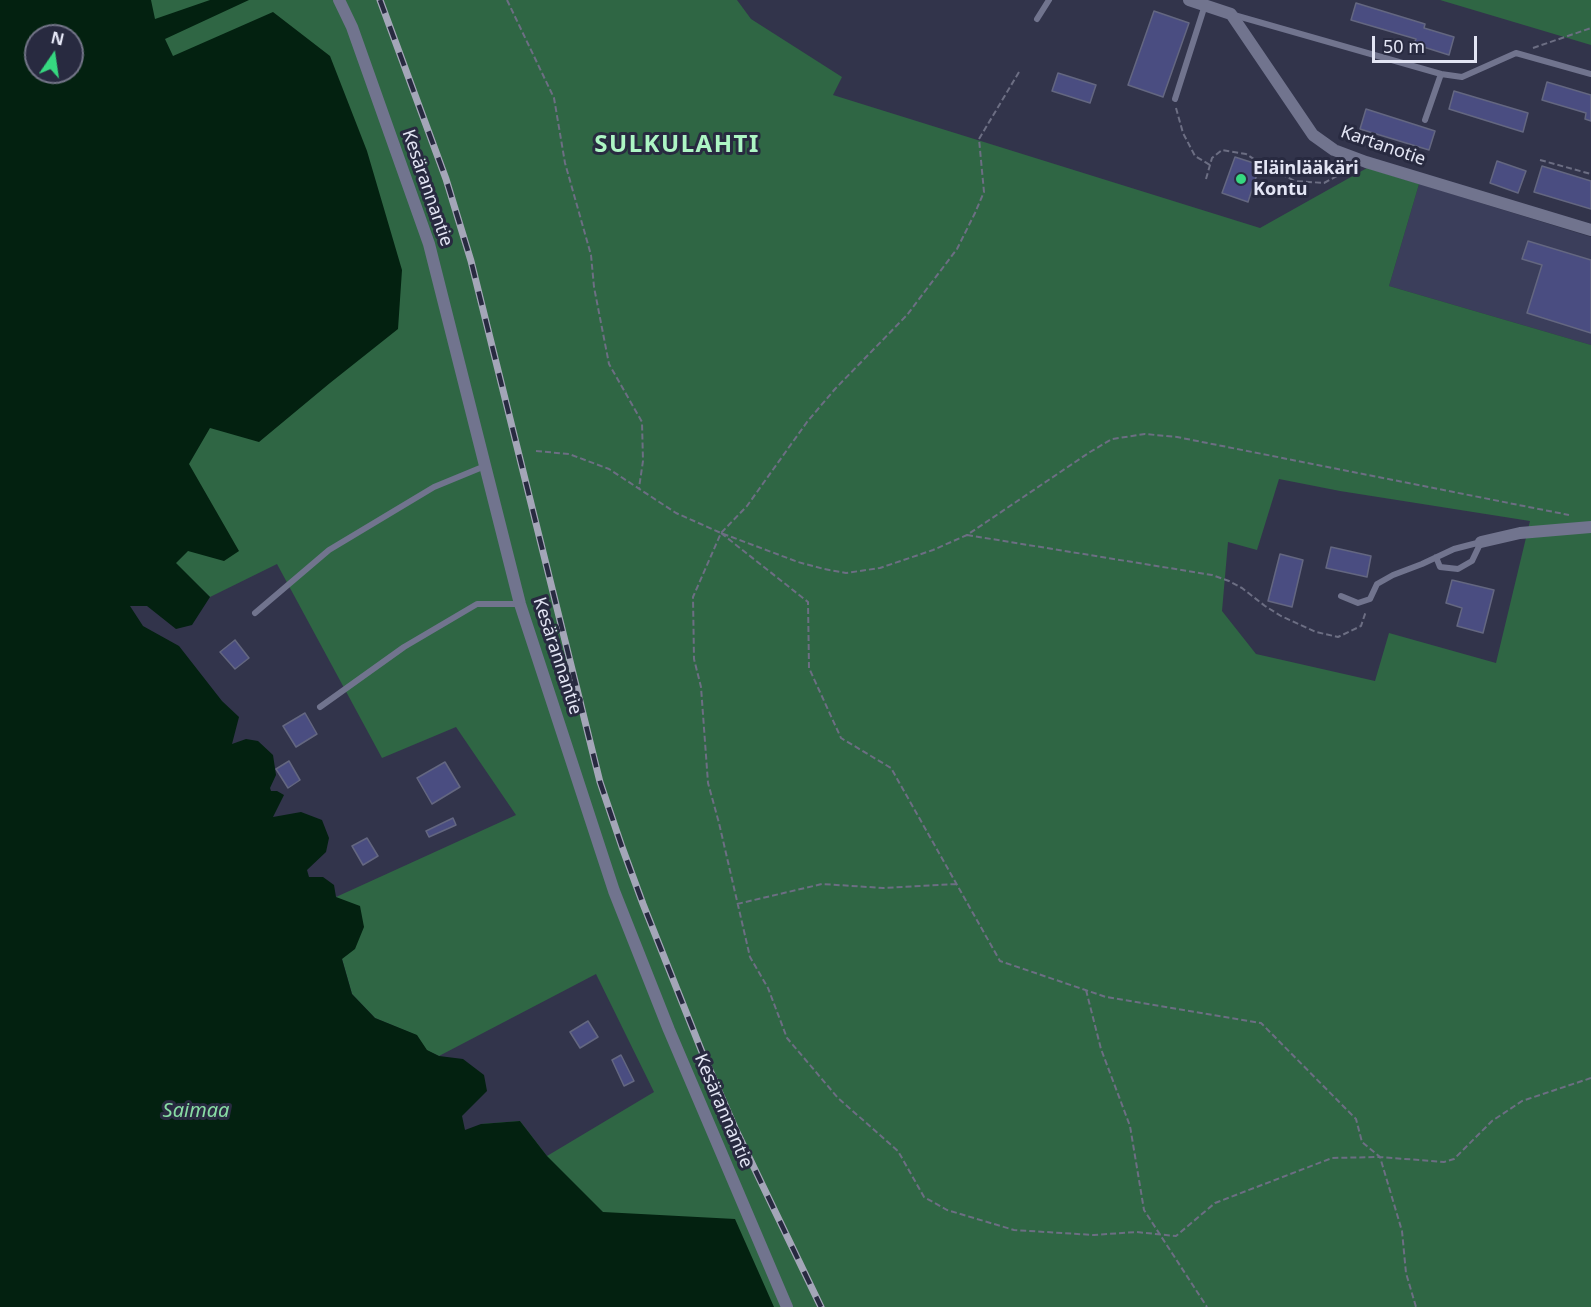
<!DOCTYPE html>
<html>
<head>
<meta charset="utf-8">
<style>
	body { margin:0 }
	#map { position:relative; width:1591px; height:1307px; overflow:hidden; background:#32344b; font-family:"Noto Sans",sans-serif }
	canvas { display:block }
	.north { position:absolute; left:24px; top:24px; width:60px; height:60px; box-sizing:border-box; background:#282a40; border:2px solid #737588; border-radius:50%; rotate:13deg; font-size:16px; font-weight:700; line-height:24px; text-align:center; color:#e3e5f4 }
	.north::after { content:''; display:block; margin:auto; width:21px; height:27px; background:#36d880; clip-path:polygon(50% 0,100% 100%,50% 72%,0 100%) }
	.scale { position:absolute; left:1372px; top:36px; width:105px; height:27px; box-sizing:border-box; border:3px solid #e3e5f4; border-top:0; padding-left:8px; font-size:18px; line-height:21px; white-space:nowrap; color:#e3e5f4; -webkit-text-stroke:4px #282a40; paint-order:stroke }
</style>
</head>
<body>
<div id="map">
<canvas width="1591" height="1307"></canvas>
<div class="north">N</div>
<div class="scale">50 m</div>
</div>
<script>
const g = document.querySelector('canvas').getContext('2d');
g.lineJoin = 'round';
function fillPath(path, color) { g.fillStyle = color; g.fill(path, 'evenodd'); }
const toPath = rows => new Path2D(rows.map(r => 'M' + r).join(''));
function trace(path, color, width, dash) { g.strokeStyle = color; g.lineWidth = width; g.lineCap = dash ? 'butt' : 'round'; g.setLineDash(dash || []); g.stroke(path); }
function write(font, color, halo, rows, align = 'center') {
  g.font = font + ' "Noto Sans",sans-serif'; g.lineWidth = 6; g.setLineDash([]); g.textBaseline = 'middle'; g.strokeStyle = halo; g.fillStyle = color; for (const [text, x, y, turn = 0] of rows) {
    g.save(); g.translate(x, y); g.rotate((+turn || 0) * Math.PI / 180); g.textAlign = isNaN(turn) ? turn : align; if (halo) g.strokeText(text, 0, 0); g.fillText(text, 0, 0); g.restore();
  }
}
fillPath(toPath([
	[1419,184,1591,237,1591,345,1389,286]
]), '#3b3e5b');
fillPath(toPath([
	[0,0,737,0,751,19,842,77,833,95,1260,228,1367,168,1419,184,1389,286,1591,345,1591,1307,471,1307,481,1124,520,1121,547,1156,654,1092,596,974,439,1056,426,1050,416,1035,375,1018,352,994,342,959,336,897,516,815,456,727,382,758,277,564,210,597,175,563,0,109],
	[36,36,72,36,72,72,36,72],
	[1279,479,1340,491,1530,521,1496,663,1389,633,1375,681,1256,654,1222,611,1228,542,1257,550],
	[1440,0,1591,0,1591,45]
]), '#2f6644');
fillPath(toPath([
	[0,0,151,0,155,19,210,0,249,0,165,39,173,56,273,12,330,56,367,151,402,270,398,329,330,383,259,442,210,428,189,464,239,551,224,561,188,551,176,563,210,597,192,625,176,629,147,606,130,606,143,626,179,646,222,701,239,717,232,744,246,739,258,741,273,755,276,775,270,788,271,791,277,791,284,795,273,817,301,812,322,820,329,838,326,852,307,870,309,877,323,877,334,885,336,897,360,906,364,927,355,949,342,959,352,994,375,1018,417,1035,427,1050,439,1056,463,1059,484,1075,487,1091,462,1116,465,1130,481,1124,520,1121,547,1156,603,1212,735,1219,774,1307,0,1307],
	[36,36,72,36,72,72,36,72]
]), '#032110');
const building = toPath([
	[1356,3,1425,24,1424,28,1454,37,1449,55,1414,44,1416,39,1351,20,1356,3],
	[1154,11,1189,23,1163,97,1128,85,1154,11],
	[1058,73,1096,85,1090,103,1052,91,1058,73],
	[1547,82,1591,95,1591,121,1585,119,1586,113,1542,100,1547,82],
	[1454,91,1528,113,1523,132,1449,109,1454,91],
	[1366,109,1435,131,1429,150,1360,129,1366,109],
	[1235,157,1260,165,1248,202,1222,193,1235,157],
	[1497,161,1526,171,1518,193,1490,183,1497,161],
	[1542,166,1591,181,1591,209,1534,192,1542,166],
	[1528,241,1591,260,1591,333,1527,313,1542,265,1522,259,1528,241],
	[1331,547,1371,556,1367,577,1326,568,1331,547],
	[1280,554,1303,560,1292,607,1268,601,1280,554],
	[1452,580,1494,590,1483,633,1457,626,1462,608,1446,603,1452,580],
	[235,640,249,658,235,669,220,652,235,640],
	[305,713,317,734,296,747,283,726,305,713],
	[289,761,300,780,288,788,276,769,289,761],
	[445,762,460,787,432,804,417,778,445,762],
	[453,818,456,825,429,837,426,831,453,818],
	[367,838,378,856,363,865,352,846,367,838],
	[588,1021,598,1037,580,1048,570,1032,588,1021],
	[621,1055,634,1081,624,1086,612,1060,621,1055]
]);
fillPath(building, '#4a4d81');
trace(building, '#646781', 1.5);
trace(toPath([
	[507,0,554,98,565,163,591,255,594,287,609,364,642,422,643,461,639,488],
	[1533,48,1591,28],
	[1019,72,979,139,984,192,975,213,957,249,907,315,835,389,807,422,747,506,721,533,693,597,694,659,701,687,708,783,719,823,750,957,768,988,787,1038,838,1098,898,1151,924,1197,947,1210,1014,1230,1094,1235,1136,1232,1176,1236,1215,1203,1332,1158,1380,1157,1444,1162,1454,1159,1492,1121,1522,1101,1591,1078],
	[1176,108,1183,133,1195,156,1210,165],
	[1540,160,1591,174],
	[1206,179,1212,158,1222,150,1246,154,1263,165,1295,181,1324,183,1350,169],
	[536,451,569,454,609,469,676,513,721,533,798,562,824,569,846,573,880,568,933,550,967,535,1090,452,1112,439,1145,434,1177,437,1569,515],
	[721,533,808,602,809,668,841,738,891,768,1000,961,1106,997,1261,1023,1356,1119,1362,1142,1380,1157,1402,1231,1406,1273,1416,1307],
	[967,535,1212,575,1229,581,1242,588,1265,606,1281,616,1316,632,1338,637,1361,626,1366,611],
	[737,904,822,884,883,888,957,884],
	[1086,990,1101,1049,1130,1126,1144,1210,1207,1307]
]), '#6c6e83', 2, [6, 3]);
trace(toPath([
	[1234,15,1441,74,1425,120],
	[1037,19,1049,0],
	[1441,74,1462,77,1516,53,1591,74],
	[1175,99,1205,5],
	[1436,557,1440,567,1458,569,1472,561,1481,542],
	[1341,596,1358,603,1370,599,1377,584,1393,575,1422,564,1454,549,1481,542],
	[255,613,329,550,434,487,485,466],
	[320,707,404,647,477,604,519,604]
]), '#71748e', 6);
trace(toPath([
	[339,0,352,27,429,244,520,604,614,891,669,1030,787,1307],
	[1189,0,1231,14,1313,135,1334,150,1366,162,1591,230],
	[1481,542,1520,533,1591,527]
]), '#71748e', 12);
const rail = toPath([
	[380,0,446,179,471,261,600,782,622,847,643,904,702,1052,735,1128,821,1307]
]);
trace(rail, '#a4a6b8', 7);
trace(rail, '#282a40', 4.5, [14]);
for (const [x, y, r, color] of [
	[1241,179,6,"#36d880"]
]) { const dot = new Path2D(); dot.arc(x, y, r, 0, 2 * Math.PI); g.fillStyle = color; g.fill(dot); trace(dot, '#282a40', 2); }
write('18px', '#e3e5f4', '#282a40', [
	["Kartanotie",1383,146,19],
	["Kesärannantie",427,188,71],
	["Kesärannantie",557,656,72],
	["Kesärannantie",723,1111,67]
]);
write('bold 18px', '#e3e5f4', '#282a40', [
	["Eläinlääkäri",1253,169],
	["Kontu",1253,190]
], 'left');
write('italic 20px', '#88dca4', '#282a40', [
	["Saimaa",196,1111]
]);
g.letterSpacing = '1.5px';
write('bold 24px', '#adf6c4', '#282a40', [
	["SULKULAHTI",677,145]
]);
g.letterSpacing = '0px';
</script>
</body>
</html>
